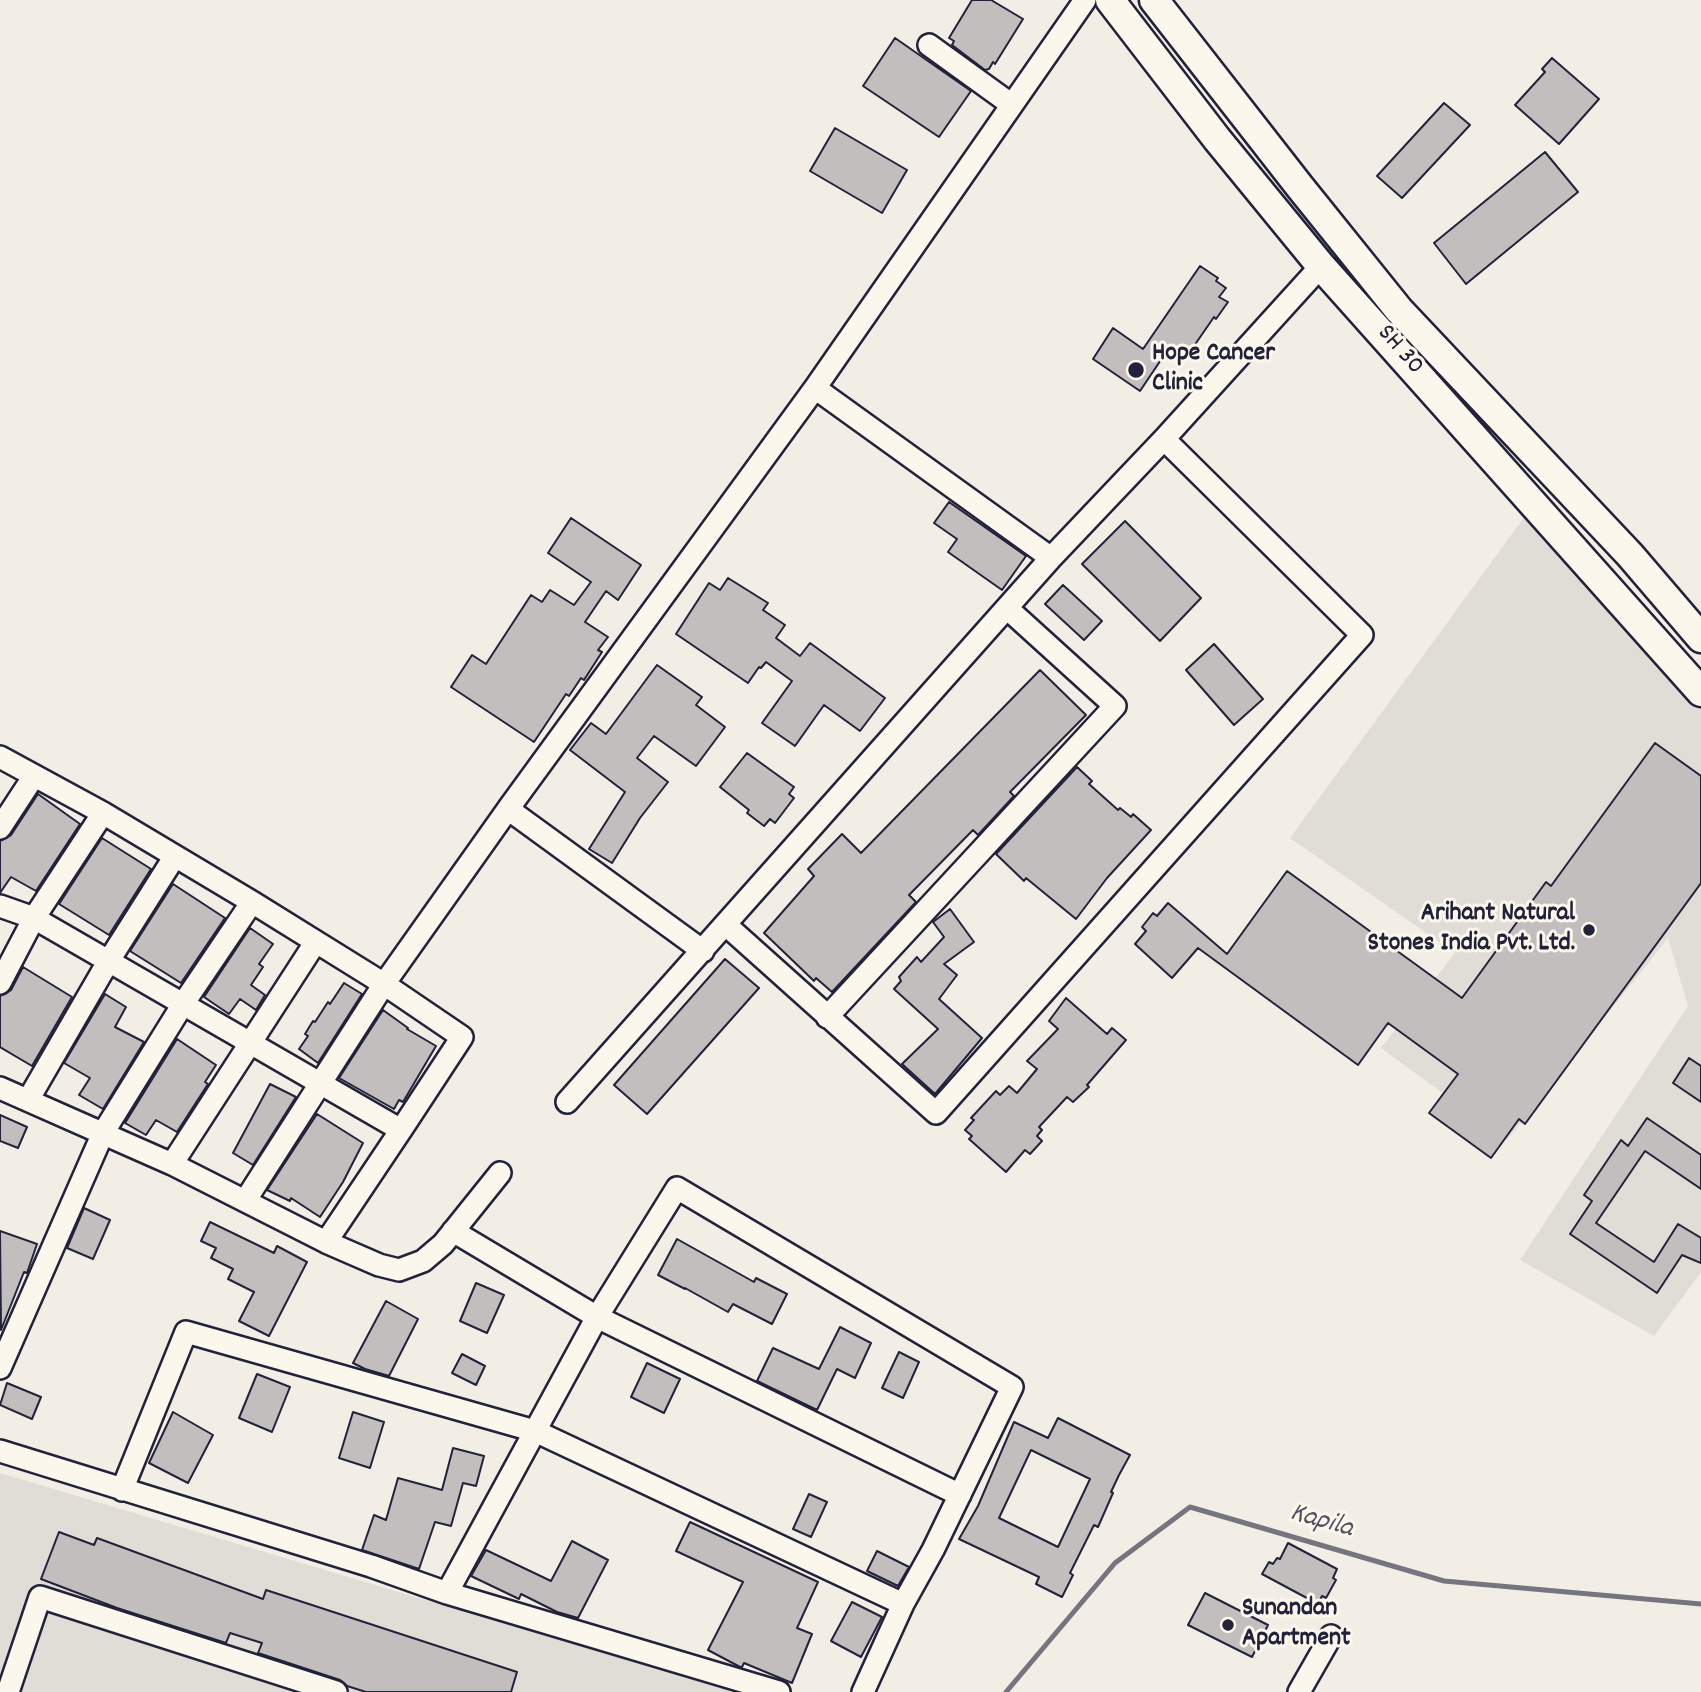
<!DOCTYPE html>
<html>
<head>
<meta charset="utf-8">
<style>
	body { margin:0 }
	canvas { display:block; background:#f2eee5 }
</style>
</head>
<body>
<canvas width="1701" height="1692"></canvas>
<script>
const g = document.querySelector('canvas').getContext('2d');
g.lineJoin = 'round';
function fillPath(path, color) { g.fillStyle = color; g.fill(path, 'evenodd'); }
const toPath = rows => new Path2D(rows.map(r => 'M' + r).join(''));
function trace(path, color, width, dash) { g.strokeStyle = color; g.lineWidth = width; g.lineCap = dash ? 'butt' : 'round'; g.setLineDash(dash || []); g.stroke(path); }
function write(font, color, halo, rows, align = 'center') {
  g.font = font + ' Dekko,sans-serif'; g.lineWidth = 6; g.setLineDash([]); g.textBaseline = 'middle'; g.strokeStyle = halo; g.fillStyle = color; for (const [text, x, y, turn = 0] of rows) {
    g.save(); g.translate(x, y); g.rotate((+turn || 0) * Math.PI / 180); g.textAlign = isNaN(turn) ? turn : align; if (halo) g.strokeText(text, 0, 0); g.fillText(text, 0, 0); g.restore();
  }
}
fillPath(toPath([
	[1528,512,1701,708,1701,1272,1654,1336,1520,1260,1688,1006,1668,938,1507,1140,1381,1048,1455,953,1290,838],
	[0,1473,734,1692,0,1692]
]), '#e0dcd6');
trace(toPath([
	[1006,1692,1115,1563,1190,1507,1444,1581,1701,1604]
]), '#76747f', 5);
const building = toPath([
	[972,0,991,0,1023,19,995,64,993,62,989,69,985,70,952,45,954,41,949,38,972,0],
	[895,38,971,91,939,137,863,86,895,38],
	[1552,58,1599,99,1559,144,1515,105,1545,72,1542,69,1552,58],
	[1444,103,1470,125,1402,198,1377,176,1444,103],
	[835,128,907,170,882,213,810,171,835,128],
	[1545,152,1578,192,1466,284,1434,243,1545,152],
	[1200,266,1218,278,1216,281,1226,288,1219,297,1228,302,1216,319,1214,317,1185,359,1169,348,1140,391,1093,359,1113,328,1143,349,1200,266],
	[949,502,1026,556,1002,590,948,552,957,539,934,523,949,502],
	[571,518,641,565,618,600,606,591,585,622,608,637,598,650,602,652,584,680,581,678,569,696,566,694,534,742,451,687,472,655,486,664,531,595,542,602,550,590,574,605,591,582,548,553,571,518],
	[1125,521,1201,598,1160,641,1082,564,1125,521],
	[728,578,768,603,763,610,785,625,776,638,800,656,810,643,885,698,860,731,824,705,795,746,762,723,792,681,766,662,761,668,759,667,748,683,676,634,709,583,720,590,728,578],
	[1063,585,1102,621,1084,640,1045,604,1063,585],
	[1214,644,1263,699,1234,725,1186,670,1214,644],
	[657,665,702,697,696,705,725,727,696,766,654,736,637,758,668,782,640,818,612,863,589,849,625,792,570,750,591,723,606,734,657,665],
	[1040,670,1086,715,1010,792,1014,796,978,835,973,830,909,895,916,902,832,992,816,978,814,981,764,933,814,876,808,869,842,834,861,853,1040,670],
	[1655,743,1701,776,1701,883,1525,1124,1519,1119,1491,1158,1429,1113,1458,1074,1388,1023,1358,1065,1198,948,1172,978,1135,944,1146,931,1142,927,1153,913,1157,916,1168,903,1227,954,1287,871,1462,998,1546,882,1551,886,1655,743],
	[747,753,794,787,789,794,794,798,775,823,770,819,764,826,747,813,749,810,720,787,747,753],
	[1077,767,1092,781,1089,784,1118,810,1120,808,1131,817,1133,814,1151,830,1107,878,1076,919,1026,878,1024,881,996,854,1077,767],
	[38,794,80,824,36,891,11,877,0,893,0,841,11,835,38,794],
	[102,838,151,869,109,935,59,904,102,838],
	[173,884,225,918,181,983,130,951,173,884],
	[950,909,974,942,944,964,957,975,939,999,982,1038,935,1094,902,1064,938,1029,894,989,901,981,899,977,917,957,921,962,944,937,933,922,950,909],
	[250,928,273,944,259,964,263,967,251,985,265,995,256,1010,240,999,229,1014,204,997,250,928],
	[725,959,759,988,647,1114,614,1085,725,959],
	[23,967,72,997,32,1066,0,1047,0,996,11,990,23,967],
	[344,983,362,994,318,1063,299,1049,308,1036,305,1034,313,1021,315,1022,328,1002,330,1004,344,983],
	[105,994,126,1007,115,1027,144,1042,103,1109,79,1095,90,1078,64,1063,105,994],
	[1066,998,1107,1034,1112,1028,1126,1040,1087,1085,1089,1087,1073,1102,1067,1097,1039,1127,1042,1130,1037,1136,1042,1141,1030,1154,1025,1150,1006,1172,969,1139,972,1136,965,1130,974,1120,971,1118,996,1091,1000,1095,1009,1086,1017,1093,1037,1069,1027,1061,1058,1029,1049,1021,1066,998],
	[383,1010,408,1028,407,1029,436,1046,403,1102,399,1100,394,1109,339,1078,383,1010],
	[177,1039,216,1065,205,1082,208,1084,177,1132,156,1120,146,1135,125,1123,177,1039],
	[1689,1058,1701,1066,1701,1102,1673,1083,1689,1058],
	[270,1084,296,1097,253,1165,233,1153,270,1084],
	[317,1114,363,1143,343,1182,320,1217,291,1198,290,1201,267,1190,317,1114],
	[0,1115,27,1127,18,1148,0,1141,0,1115],
	[1647,1118,1701,1155,1701,1189,1645,1151,1596,1223,1654,1262,1678,1224,1701,1238,1701,1263,1682,1255,1657,1293,1570,1234,1592,1201,1584,1195,1621,1140,1628,1146,1647,1118],
	[84,1208,110,1220,93,1259,67,1248,84,1208],
	[210,1222,274,1253,277,1246,307,1262,269,1336,239,1321,254,1292,228,1279,233,1269,211,1258,216,1248,201,1241,210,1222],
	[0,1231,37,1244,27,1273,24,1272,1,1330,0,1231],
	[677,1239,754,1282,756,1278,787,1294,772,1324,733,1304,728,1312,685,1288,685,1289,658,1275,677,1239],
	[476,1283,504,1295,487,1333,460,1321,476,1283],
	[386,1301,418,1319,389,1376,365,1369,353,1363,386,1301],
	[840,1327,871,1343,855,1378,837,1369,817,1410,757,1381,773,1348,819,1369,840,1327],
	[899,1352,919,1362,903,1398,882,1388,899,1352],
	[462,1354,485,1366,476,1385,452,1373,462,1354],
	[647,1363,680,1379,664,1413,631,1397,647,1363],
	[257,1374,290,1387,272,1432,239,1418,257,1374],
	[7,1383,41,1397,32,1419,0,1405,7,1383],
	[173,1412,213,1435,188,1483,149,1463,173,1412],
	[353,1412,384,1422,370,1468,339,1458,353,1412],
	[1058,1418,1130,1455,1119,1475,1111,1492,1113,1493,1098,1527,1094,1525,1070,1573,1073,1575,1062,1597,1036,1584,1039,1577,959,1539,978,1506,1014,1422,1048,1438,1058,1418],
	[1031,1450,1090,1479,1058,1547,999,1518,1031,1450],
	[453,1448,484,1456,476,1486,463,1483,451,1526,435,1522,419,1569,362,1550,374,1515,386,1520,398,1478,442,1490,453,1448],
	[809,1494,827,1502,811,1537,793,1529,809,1494],
	[690,1522,818,1582,797,1628,812,1634,792,1683,744,1663,742,1667,740,1667,708,1650,743,1582,676,1551,690,1522],
	[59,1532,94,1545,97,1538,263,1599,266,1590,517,1672,511,1692,366,1692,347,1686,340,1680,258,1653,262,1643,230,1633,226,1643,117,1608,41,1579,59,1532],
	[572,1541,608,1560,578,1618,557,1612,521,1594,519,1599,471,1576,486,1550,551,1581,572,1541],
	[1288,1543,1337,1569,1333,1578,1336,1580,1326,1598,1322,1596,1318,1604,1262,1574,1269,1562,1273,1564,1277,1558,1280,1559,1288,1543],
	[877,1551,909,1567,898,1586,867,1571,877,1551],
	[1205,1593,1268,1625,1252,1657,1188,1625,1205,1593],
	[852,1602,882,1617,861,1657,831,1641,852,1602]
]);
fillPath(building, '#c2bebe');
trace(building, '#22223b', 2);
const minor = toPath([
	[929,45,1012,105],
	[815,388,1051,558],
	[0,757,103,813,252,902,384,984,462,1037,401,1130,34,918,0,906],
	[0,828,34,776],
	[726,925,936,1113,1362,635,1164,439],
	[703,951,508,809,815,388,1085,0],
	[0,983,34,918,103,813],
	[827,1017,1115,706,1008,609],
	[0,1088,172,1164,326,1242,401,1130],
	[28,1100,108,962,175,856],
	[567,1102,1051,558,1164,439,1321,266],
	[172,1164,315,943],
	[245,1201,384,984,508,809],
	[453,1231,597,1317,677,1188,1012,1387,933,1550,903,1604,863,1692],
	[326,1242,379,1265,399,1270,423,1261,443,1244,500,1173],
	[0,1368,103,1133,183,1004,252,902],
	[0,1451,371,1566,447,1593,779,1692],
	[122,1490,186,1332,535,1431,903,1604],
	[447,1593,597,1317,960,1495],
	[8,1692,40,1597,336,1692],
	[1299,1692,1331,1636]
]);
const major = toPath([
	[1110,0,1217,139,1321,266,1701,692],
	[1154,0,1300,187,1399,310,1630,555,1701,638]
]);
trace(minor, '#22223b', 26);
trace(major, '#22223b', 33);
trace(minor, '#fbf7ec', 21);
trace(major, '#fbf7ec', 28);
for (const [x, y, r, color] of [
	[1136,370,9,"#22223b"],
	[1589,930,7,"#22223b"],
	[1228,1625,7,"#22223b"]
]) { const dot = new Path2D(); dot.arc(x, y, r, 0, 2 * Math.PI); g.fillStyle = color; g.fill(dot); trace(dot, '#fbf7ec', 2.5); }
write('26px', '#22223b', '#fbf7ec', [
	["SH 30",1399,351,49]
]);
write('bold 26px', '#22223b', '#fbf7ec', [
	["Hope Cancer",1152,355],
	["Clinic",1152,385],
	["Arihant Natural",1575,915,"right"],
	["Stones India Pvt. Ltd.",1575,945,"right"],
	["Sunandan",1242,1610],
	["Apartment",1242,1640]
], 'left');
write('italic 28px', '#535263', '#fbf7ec', [
	["Kapila",1321,1523,16]
]);
</script>
</body>
</html>
